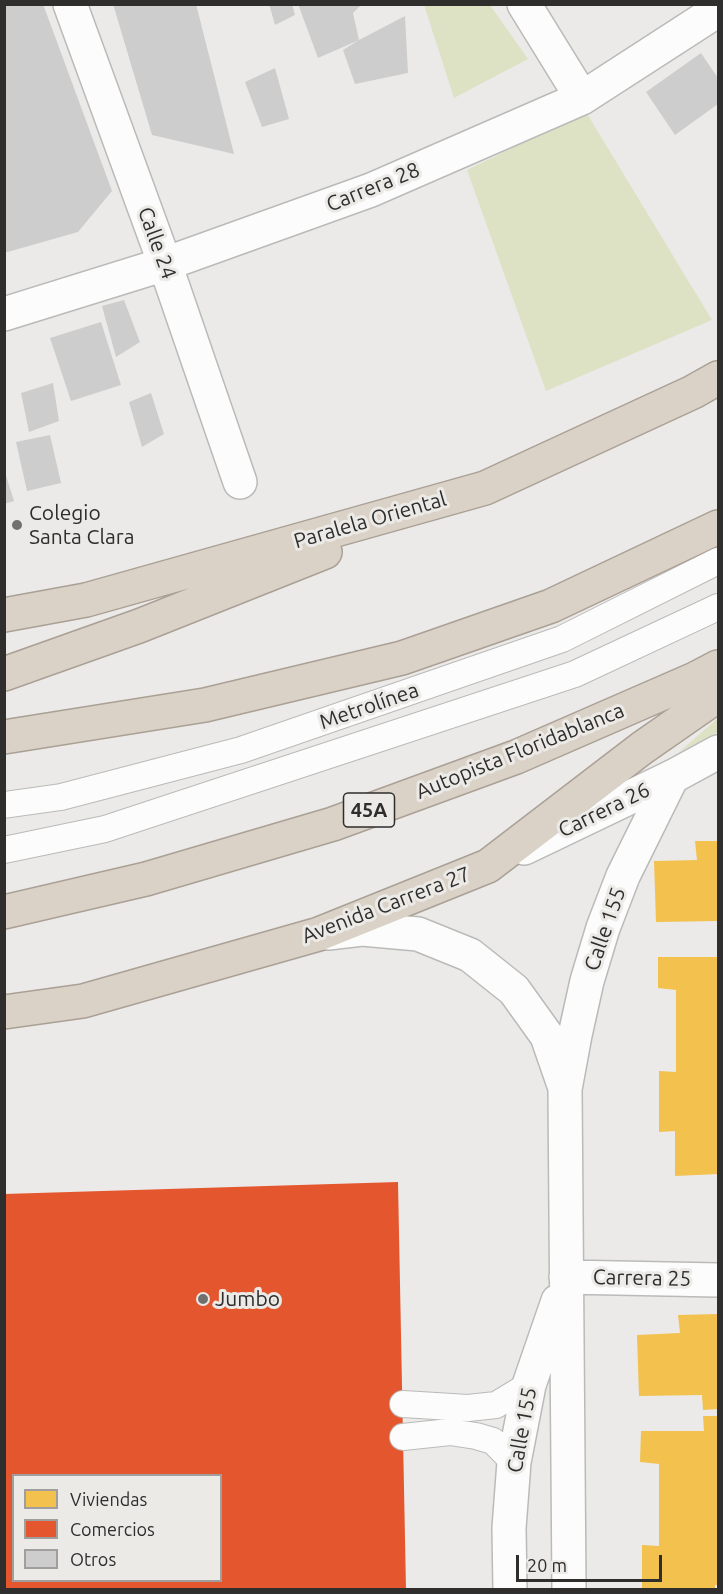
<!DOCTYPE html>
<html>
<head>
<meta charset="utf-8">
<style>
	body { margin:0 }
	#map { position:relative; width:723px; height:1594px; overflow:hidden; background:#ebeae8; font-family:Ubuntu,sans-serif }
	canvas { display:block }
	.frame { position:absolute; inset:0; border:6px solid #2f2e2d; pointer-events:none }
	.legend { position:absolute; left:12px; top:1474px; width:210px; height:108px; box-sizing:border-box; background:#eceae7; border:2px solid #a09f9d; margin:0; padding:8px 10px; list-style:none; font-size:18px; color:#2f2e2d }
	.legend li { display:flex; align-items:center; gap:12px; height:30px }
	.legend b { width:30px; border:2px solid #a09f9d }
	.scale { position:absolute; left:516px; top:1555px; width:146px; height:27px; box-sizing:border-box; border:3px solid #2f2e2d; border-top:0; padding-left:8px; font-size:18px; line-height:21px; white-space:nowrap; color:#2f2e2d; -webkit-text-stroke:4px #eceae7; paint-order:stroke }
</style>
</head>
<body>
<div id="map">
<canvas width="723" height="1594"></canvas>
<div class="frame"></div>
<ul class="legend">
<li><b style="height:16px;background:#f2c14e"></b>Viviendas</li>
<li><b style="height:16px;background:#e4572e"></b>Comercios</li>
<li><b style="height:16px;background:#cecdcd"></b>Otros</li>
</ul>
<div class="scale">20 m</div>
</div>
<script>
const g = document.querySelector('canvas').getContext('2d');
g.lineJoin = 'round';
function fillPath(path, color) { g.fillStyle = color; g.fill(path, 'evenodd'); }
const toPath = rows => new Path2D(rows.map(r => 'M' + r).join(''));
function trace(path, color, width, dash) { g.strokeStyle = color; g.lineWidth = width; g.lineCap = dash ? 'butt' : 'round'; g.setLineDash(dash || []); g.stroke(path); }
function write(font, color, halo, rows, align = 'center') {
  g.font = font + ' Ubuntu,sans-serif'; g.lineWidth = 6; g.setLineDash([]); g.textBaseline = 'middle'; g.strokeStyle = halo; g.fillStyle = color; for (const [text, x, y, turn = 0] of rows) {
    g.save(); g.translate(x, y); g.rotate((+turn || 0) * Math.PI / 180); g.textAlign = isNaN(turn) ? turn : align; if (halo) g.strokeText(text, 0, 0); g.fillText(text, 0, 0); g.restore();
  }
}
fillPath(toPath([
	[424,5,490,5,528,59,454,98],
	[586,112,712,320,546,391,467,170],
	[718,718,718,732,678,753]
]), '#dee2c5');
fillPath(toPath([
	[695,841,718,841,718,921,656,922,654,861,697,860],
	[658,957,718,957,718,1174,675,1176,675,1131,659,1132,659,1071,676,1072,676,990,658,988],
	[718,1314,718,1409,703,1410,702,1395,639,1396,637,1335,680,1333,678,1315],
	[703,1416,718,1416,718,1585,715,1585,715,1590,642,1590,642,1545,659,1546,659,1464,640,1462,641,1431,704,1431]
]), '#f2c14e');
fillPath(toPath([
	[398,1182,406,1590,4,1590,4,1194],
	[14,1476,220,1476,220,1580,14,1580]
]), '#e4572e');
fillPath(toPath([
	[4,4,43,4,112,191,78,232,4,253],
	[113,4,196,4,234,154,152,135],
	[269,4,292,4,295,15,275,25],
	[298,4,362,4,353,13,359,40,405,16,408,73,355,84,343,50,359,40,318,58],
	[701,53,718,78,718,104,675,135,646,92],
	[275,68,289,119,262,127,245,82],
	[124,300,140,342,116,357,102,306],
	[101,322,121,385,71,401,50,338],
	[53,383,59,421,29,432,21,393],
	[151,393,164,434,142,447,129,402],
	[50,435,61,483,27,491,16,442],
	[4,469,14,501,4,504]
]), '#cecdcd');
const lane = toPath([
	[4,805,61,797,241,750,562,639,718,561],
	[4,850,105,829,575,674,718,607],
	[403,1404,468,1408,496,1405,529,1385],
	[403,1437,450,1432,476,1436,493,1441,514,1462]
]);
const street = toPath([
	[70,4,165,264,240,482],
	[524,4,582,98],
	[4,314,165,264,371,190,582,98,718,10],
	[328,933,362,929,418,934,470,955,514,990,547,1036,564,1085],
	[566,1277,718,1280],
	[510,1590,509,1528,514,1462,529,1385,558,1301],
	[569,1590,565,1089,575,1035,587,981,603,928,623,876,672,777]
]);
const secondary = toPath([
	[524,848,672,777,718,752]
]);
const highway = toPath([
	[4,615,86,600,485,488,693,392,718,378],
	[4,674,139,626,325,552],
	[4,737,205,705,402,658,551,606,718,527],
	[4,912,146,879,333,824,516,757,695,679,718,667],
	[4,1012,83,1001,319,934,488,866,642,748,718,695]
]);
trace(lane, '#babab8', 28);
trace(street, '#babab8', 36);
trace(secondary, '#babab8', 36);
trace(highway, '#aaa095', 36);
trace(lane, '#fcfcfc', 26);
trace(street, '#fcfcfc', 33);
trace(secondary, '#fcfcfc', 33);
trace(highway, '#dad1c7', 33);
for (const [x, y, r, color] of [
	[17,525,6,"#71706e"],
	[203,1299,6,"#71706e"]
]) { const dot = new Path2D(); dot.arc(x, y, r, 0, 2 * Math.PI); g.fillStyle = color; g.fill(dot); trace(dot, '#eceae7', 2); }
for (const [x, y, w] of [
	[369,810,51]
]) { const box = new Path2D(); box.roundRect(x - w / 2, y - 17, w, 34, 4.5); g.fillStyle = '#eceae7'; g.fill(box); trace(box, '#2f2e2d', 1.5); }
write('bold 20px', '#2f2e2d', null, [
	["45A",369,810]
]);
write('21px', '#2f2e2d', '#eceae7', [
	["Carrera 28",373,187,-22],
	["Calle 24",157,243,70],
	["Paralela Oriental",370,520,-16],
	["Metrolínea",369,706,-19],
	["Autopista Floridablanca",520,751,-22],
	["Carrera 26",604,810,-26],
	["Avenida Carrera 27",386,905,-21],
	["Calle 155",605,929,-71],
	["Carrera 25",642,1278,1],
	["Calle 155",522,1430,-80]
]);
write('21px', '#2f2e2d', '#eceae7', [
	["Colegio",29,513],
	["Santa Clara",29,537],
	["Jumbo",215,1299]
], 'left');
</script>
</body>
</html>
